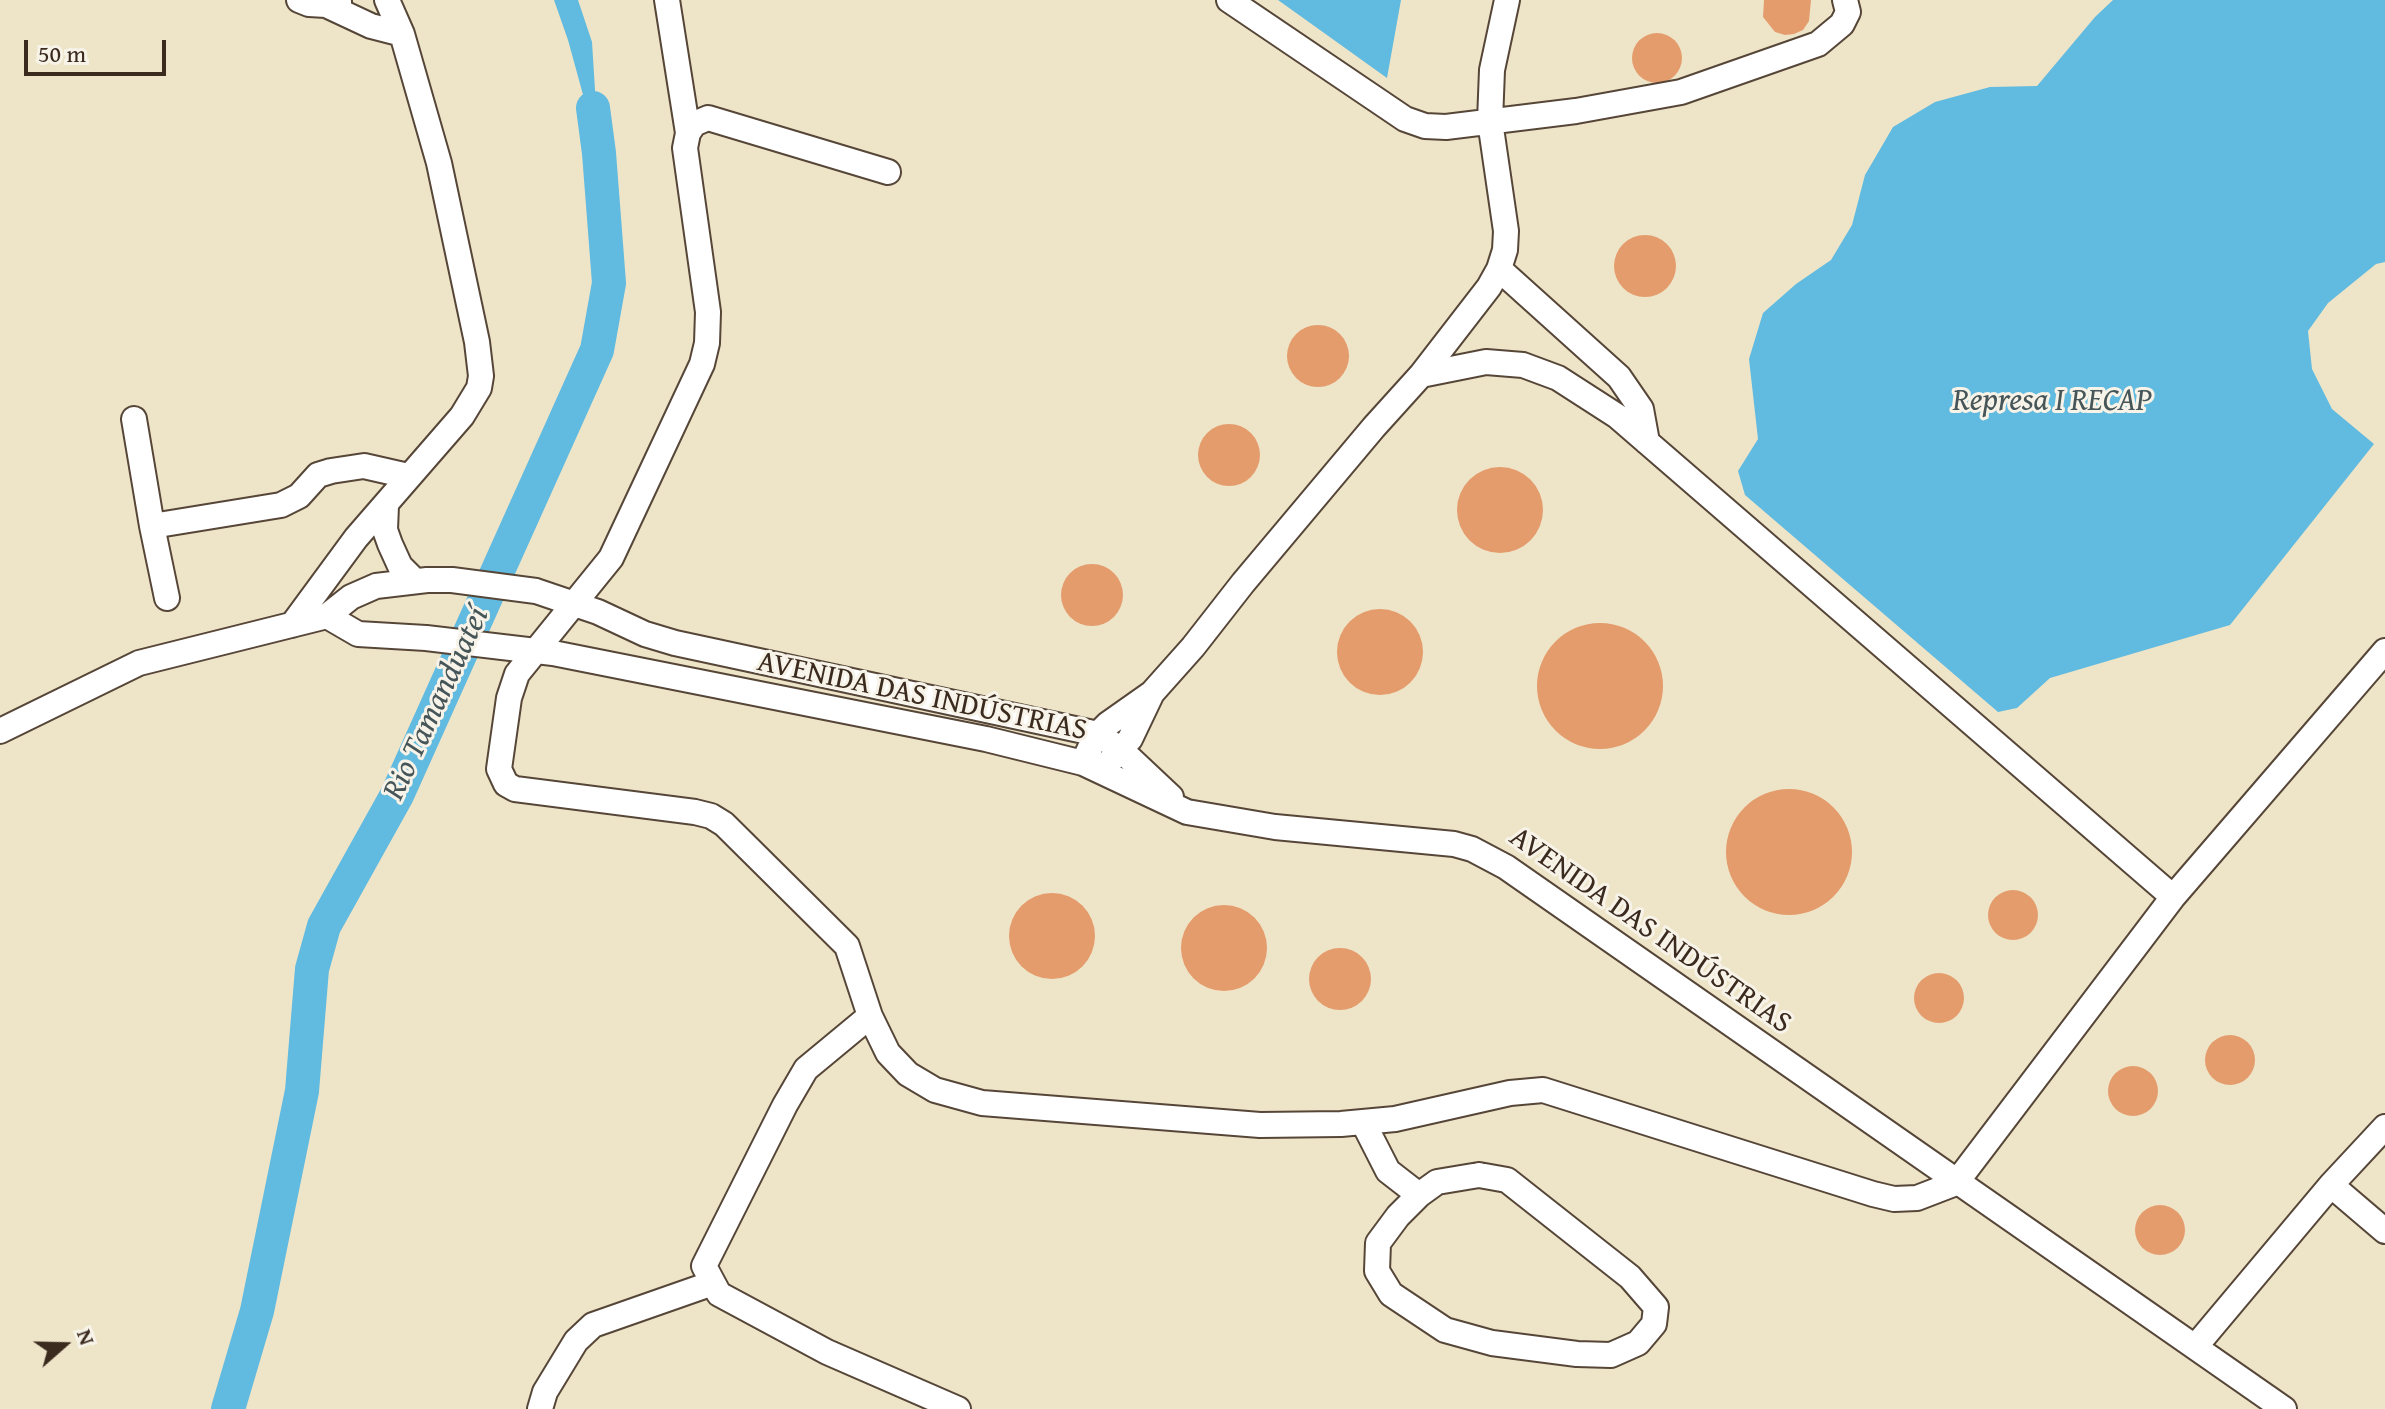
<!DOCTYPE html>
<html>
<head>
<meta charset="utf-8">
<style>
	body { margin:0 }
	#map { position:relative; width:2385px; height:1409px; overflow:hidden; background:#eee5c9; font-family:"Gentium Book Plus",serif }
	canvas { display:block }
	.north { position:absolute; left:24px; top:1305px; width:80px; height:80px; -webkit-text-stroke:6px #f7f3e8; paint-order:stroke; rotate:70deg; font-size:22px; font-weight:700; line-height:32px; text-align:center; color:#3b2a1e }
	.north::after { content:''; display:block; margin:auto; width:28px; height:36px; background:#3b2a1e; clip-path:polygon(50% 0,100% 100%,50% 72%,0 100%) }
	.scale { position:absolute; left:24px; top:40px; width:142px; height:36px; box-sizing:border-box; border:4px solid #3b2a1e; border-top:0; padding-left:10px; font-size:24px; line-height:28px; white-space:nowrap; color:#3b2a1e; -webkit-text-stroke:6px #f7f3e8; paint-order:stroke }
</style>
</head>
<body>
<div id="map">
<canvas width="2385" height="1409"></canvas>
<div class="north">N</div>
<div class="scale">50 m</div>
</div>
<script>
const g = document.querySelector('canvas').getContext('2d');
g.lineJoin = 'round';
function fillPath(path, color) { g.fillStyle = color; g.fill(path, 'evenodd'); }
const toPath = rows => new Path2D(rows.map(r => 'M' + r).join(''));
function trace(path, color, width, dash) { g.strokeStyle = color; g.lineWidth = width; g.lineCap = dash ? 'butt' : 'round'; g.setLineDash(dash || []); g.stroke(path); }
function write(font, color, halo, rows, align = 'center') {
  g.font = font + ' "Gentium Book Plus",serif'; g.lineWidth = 6; g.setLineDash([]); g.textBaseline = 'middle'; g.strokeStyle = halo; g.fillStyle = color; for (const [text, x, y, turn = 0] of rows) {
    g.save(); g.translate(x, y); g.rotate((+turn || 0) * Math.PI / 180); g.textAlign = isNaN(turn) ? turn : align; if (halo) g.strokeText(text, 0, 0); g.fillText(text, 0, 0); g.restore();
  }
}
fillPath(toPath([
	[554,0,578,0,592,42,599,153,568,40],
	[1278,0,1401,0,1387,78],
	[2113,0,2385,0,2385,262,2376,264,2328,303,2308,331,2312,369,2332,409,2374,444,2230,625,2050,678,2017,708,1998,712,1745,495,1738,471,1758,439,1749,359,1763,313,1796,284,1831,260,1852,225,1865,175,1893,127,1935,102,1990,87,2037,86,2095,17]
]), '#61badf');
trace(toPath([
	[228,1409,257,1311,302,1091,312,969,324,926,397,795,597,350,609,283,599,153,593,108]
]), '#61badf', 34);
fillPath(toPath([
	[1764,0,1811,0,1809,21,1803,30,1794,34,1785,35,1775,32,1763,17],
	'1632 58a25 25 0 1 1 50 0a25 25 0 1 1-50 0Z',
	'1614 266a31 31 0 1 1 62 0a31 31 0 1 1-62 0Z',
	'1287 356a31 31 0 1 1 62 0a31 31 0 1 1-62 0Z',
	'1198 455a31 31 0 1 1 62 0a31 31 0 1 1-62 0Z',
	'1457 510a43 43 0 1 1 86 0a43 43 0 1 1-86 0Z',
	'1061 595a31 31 0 1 1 62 0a31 31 0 1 1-62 0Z',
	'1337 652a43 43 0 1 1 86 0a43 43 0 1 1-86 0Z',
	'1537 686a63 63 0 1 1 126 0a63 63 0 1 1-126 0Z',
	'1726 852a63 63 0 1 1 126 0a63 63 0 1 1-126 0Z',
	'1988 915a25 25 0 1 1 50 0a25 25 0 1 1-50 0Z',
	'1009 936a43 43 0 1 1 86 0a43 43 0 1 1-86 0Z',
	'1181 948a43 43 0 1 1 86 0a43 43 0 1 1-86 0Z',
	'1309 979a31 31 0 1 1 62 0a31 31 0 1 1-62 0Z',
	'1914 998a25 25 0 1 1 50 0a25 25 0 1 1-50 0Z',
	'2205 1060a25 25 0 1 1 50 0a25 25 0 1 1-50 0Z',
	'2108 1091a25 25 0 1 1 50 0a25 25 0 1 1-50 0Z',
	'2135 1230a25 25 0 1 1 50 0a25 25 0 1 1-50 0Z'
]), '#e49c6c');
const minor = toPath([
	[299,0,309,4,326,5,339,2],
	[667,0,688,133],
	[1229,0,1405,119,1425,126,1446,127,1576,111,1681,92,1818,44,1842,24,1848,12,1845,0],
	[326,5,371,26,402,34],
	[888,172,708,118,694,124,688,133,685,148,708,312,707,343,702,364,611,558,517,674,509,698,499,769,506,784,515,789,695,812,711,816,724,824,847,946,870,1016,888,1053,908,1074,935,1090,982,1103,1260,1125,1341,1124,1395,1119,1510,1093,1543,1090,1873,1194,1894,1199,1917,1198,1956,1183,2173,897,1617,416,1558,378,1523,365,1486,362,1421,375,1374,427,1243,583,1193,647,1152,693,1108,724,1095,737,1083,763],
	[1499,269,1619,377,1641,409,1647,442],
	[1421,375,1489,287,1499,269,1505,250,1506,231,1490,121,1492,70,1507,0],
	[134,419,152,526,281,505,299,496,318,475,331,471,364,466,408,476],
	[386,505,385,530,390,544,400,566,415,581],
	[152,526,167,598],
	[327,616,358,634,426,638,553,653,986,739,1083,763,1187,812,1275,827,1454,844,1472,849,1506,867,2284,1409],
	[292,625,356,538,462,416,479,388,481,376,477,342,439,163,402,34,387,0],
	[0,731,139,663,327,616,351,597,376,586,427,580,452,580,536,591,598,612,645,634,675,643,1098,734,1121,750,1171,797],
	[1109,762,1130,739,1151,695],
	[2173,897,2385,651],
	[870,1016,806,1069,785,1105,704,1266,719,1294,827,1352,958,1409],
	[1363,1122,1388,1171,1419,1195],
	[1479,1175,1507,1180,1630,1277,1656,1307,1654,1324,1638,1343,1611,1355,1577,1354,1492,1343,1445,1330,1391,1294,1377,1271,1378,1243,1398,1216,1419,1195,1437,1182,1479,1175],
	[2331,1185,2385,1231],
	[2195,1347,2331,1185,2385,1127],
	[540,1409,545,1392,576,1341,593,1325,713,1283]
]);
trace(minor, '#564638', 28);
trace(minor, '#fff', 24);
write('30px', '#3b2a1e', '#f7f3e8', [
	["AVENIDA DAS INDÚSTRIAS",922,697,12],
	["AVENIDA DAS INDÚSTRIAS",1650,931,35]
]);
write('italic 32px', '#465558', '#f7f3e8', [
	["Represa I RECAP",2052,402],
	["Rio Tamanduateí",437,704,-65]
]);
</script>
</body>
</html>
